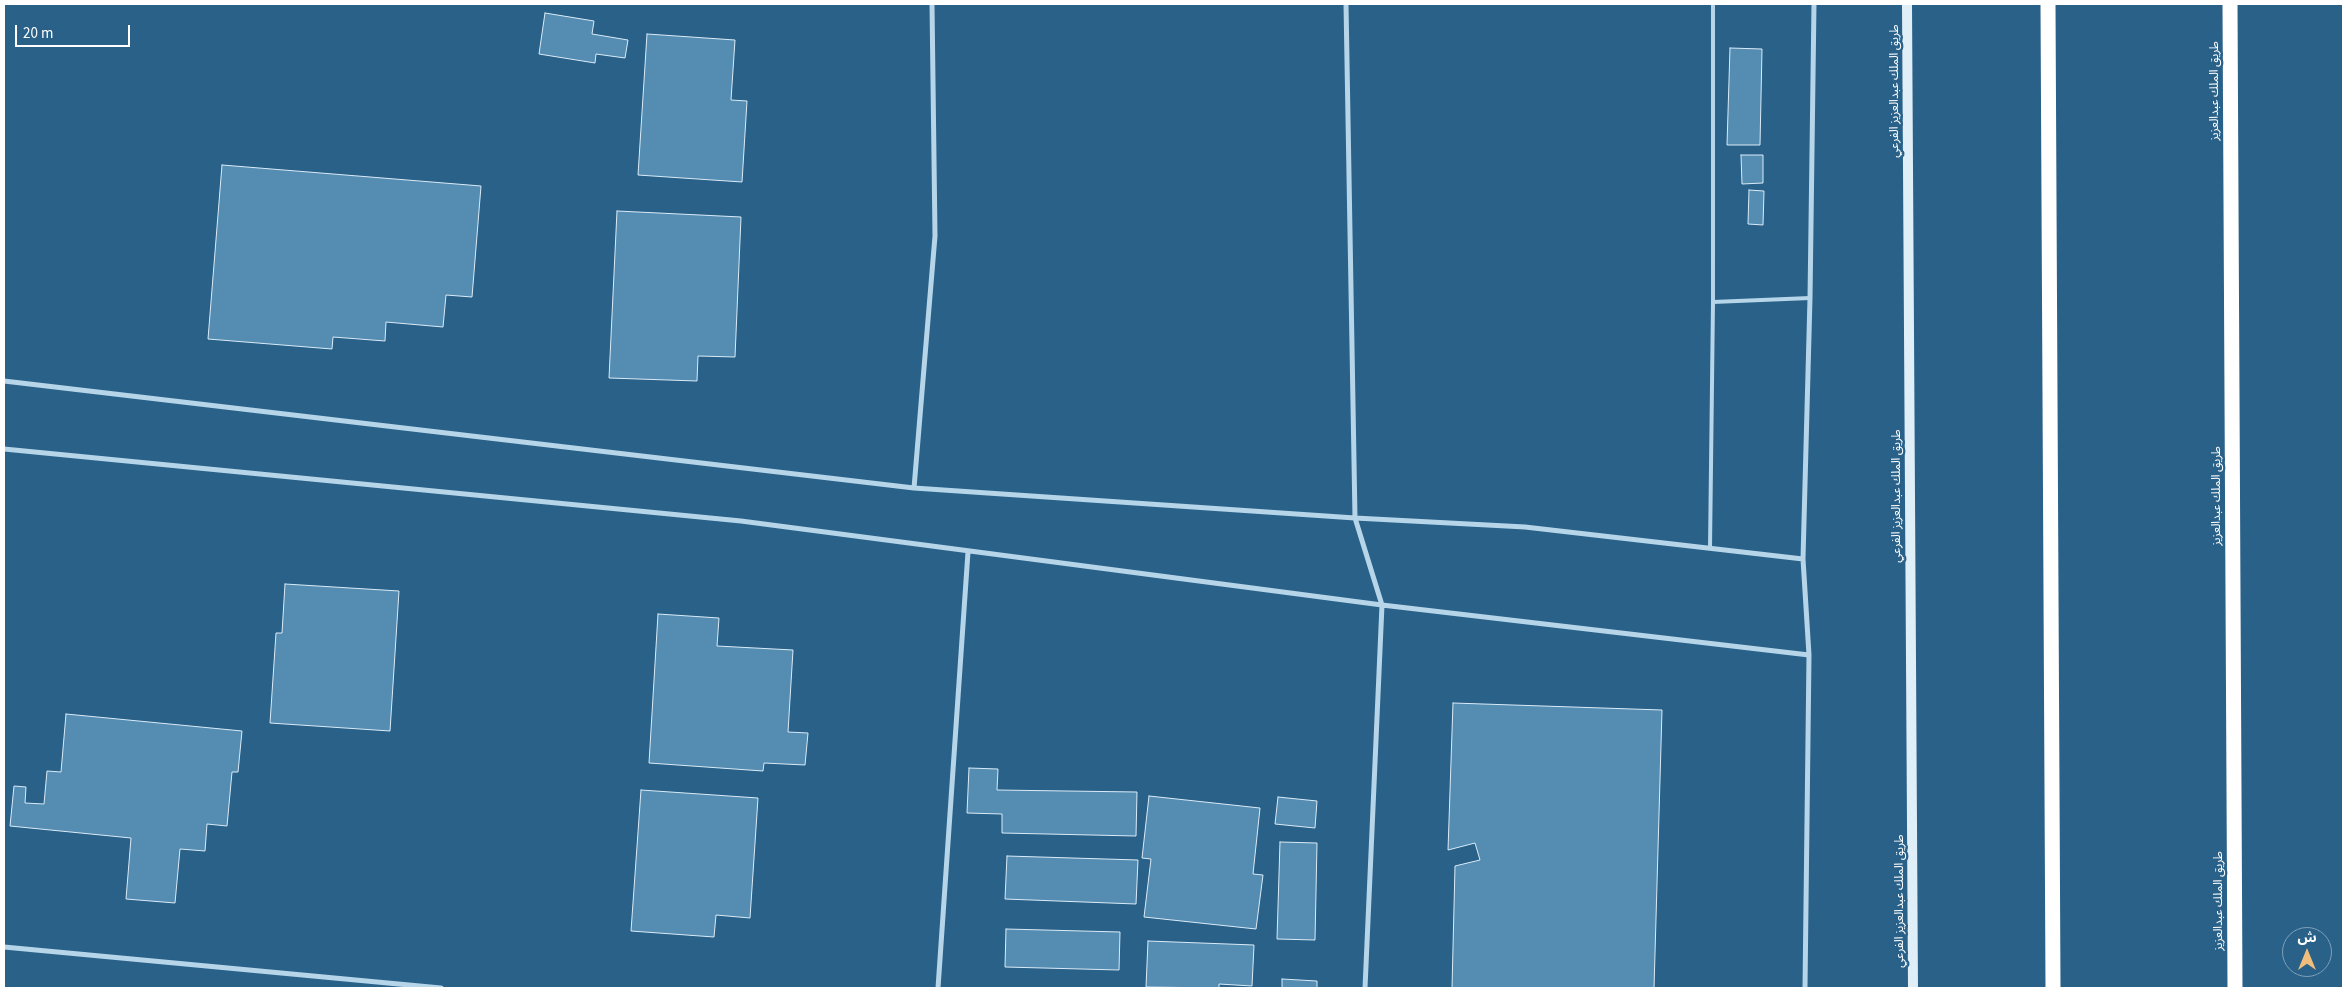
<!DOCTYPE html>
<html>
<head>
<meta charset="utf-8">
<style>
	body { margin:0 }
	#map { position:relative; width:2347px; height:992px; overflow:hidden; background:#296189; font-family:"Source Sans 3","Noto Sans Arabic",sans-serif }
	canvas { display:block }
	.frame { position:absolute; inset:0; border:5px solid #fff; pointer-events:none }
	.north { position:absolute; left:2282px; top:927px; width:50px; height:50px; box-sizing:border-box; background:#296189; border:1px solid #7fa0b8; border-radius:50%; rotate:0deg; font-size:14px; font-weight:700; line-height:20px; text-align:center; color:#fff }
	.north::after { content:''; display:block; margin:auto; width:18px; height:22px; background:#f0bd7c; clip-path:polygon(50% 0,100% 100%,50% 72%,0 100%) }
	.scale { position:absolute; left:15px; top:25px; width:115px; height:22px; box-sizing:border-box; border:2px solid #fff; border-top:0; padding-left:6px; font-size:15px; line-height:18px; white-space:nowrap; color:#fff; -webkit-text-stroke:4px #296189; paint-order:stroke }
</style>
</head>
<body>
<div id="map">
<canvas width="2347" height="992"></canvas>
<div class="frame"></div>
<div class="north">ش</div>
<div class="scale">20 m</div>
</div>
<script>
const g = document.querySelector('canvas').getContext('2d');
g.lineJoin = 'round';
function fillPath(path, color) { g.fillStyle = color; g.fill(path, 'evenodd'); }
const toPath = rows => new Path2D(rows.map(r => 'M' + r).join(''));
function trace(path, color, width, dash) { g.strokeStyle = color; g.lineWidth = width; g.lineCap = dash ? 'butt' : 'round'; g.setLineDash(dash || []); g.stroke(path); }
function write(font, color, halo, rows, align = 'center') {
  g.font = font + ' "Source Sans 3","Noto Sans Arabic",sans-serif'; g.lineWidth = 4.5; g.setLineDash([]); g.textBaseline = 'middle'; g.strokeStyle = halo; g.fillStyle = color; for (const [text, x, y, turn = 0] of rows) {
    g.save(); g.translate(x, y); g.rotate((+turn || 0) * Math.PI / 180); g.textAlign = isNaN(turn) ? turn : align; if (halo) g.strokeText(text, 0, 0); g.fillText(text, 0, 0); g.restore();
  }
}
const building = toPath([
	[545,13,594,21,592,34,628,40,625,58,596,54,595,63,539,54,545,13],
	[647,34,735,40,731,100,747,101,742,182,638,175,647,34],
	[1730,48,1762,49,1760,145,1727,145,1730,48],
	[1741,155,1763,155,1763,183,1742,184,1741,155],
	[222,165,481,186,472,297,446,295,443,327,386,322,385,341,333,337,332,349,208,339,222,165],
	[1749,190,1764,191,1763,225,1748,224,1749,190],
	[617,211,741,217,735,357,698,356,697,381,609,378,617,211],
	[285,584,399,591,390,731,270,723,276,633,282,633,285,584],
	[658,614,719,618,717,646,793,650,788,732,808,733,805,765,764,763,763,771,649,763,658,614],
	[1453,703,1662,710,1654,988,1452,988,1455,866,1480,860,1475,843,1448,850,1453,703],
	[66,714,242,731,238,772,232,772,227,826,207,824,205,851,180,849,175,903,126,899,131,838,10,826,14,786,26,787,25,803,44,804,47,771,61,772,66,714],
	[969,768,998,769,997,790,1137,792,1136,836,1002,833,1002,814,967,813,969,768],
	[641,790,758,798,750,918,716,915,714,937,631,931,641,790],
	[1149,796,1260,808,1253,874,1263,875,1256,929,1144,917,1151,859,1142,858,1149,796],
	[1278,797,1317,801,1315,828,1275,824,1278,797],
	[1280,842,1317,843,1315,940,1277,939,1280,842],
	[1007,856,1138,860,1136,904,1005,899,1007,856],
	[1006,929,1120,932,1119,970,1005,967,1006,929],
	[1148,941,1254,945,1252,986,1219,984,1219,988,1146,987,1148,941],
	[1282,979,1317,981,1317,988,1282,988,1282,979]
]);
fillPath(building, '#558db2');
trace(building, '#daebf7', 1);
trace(toPath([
	[1713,302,1810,298],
	[1710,548,1713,302,1713,4]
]), '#b6d5e9', 4);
trace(toPath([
	[1346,4,1355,518,1382,605,1365,988],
	[4,381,914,488,1355,518,1525,527,1803,559],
	[4,449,741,521,1382,605,1809,655],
	[914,488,935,236,932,4],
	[4,947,441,988],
	[938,988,968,552],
	[1805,988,1809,655,1803,559,1810,298,1814,4]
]), '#b6d5e9', 5);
trace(toPath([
	[1907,4,1913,988]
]), '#e0eef8', 10);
trace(toPath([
	[2048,4,2053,988],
	[2230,4,2235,988]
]), '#fff', 15);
write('12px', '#fff', '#296189', [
	["طريق الملك عبدالعزيز الفرعي",1895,91,-90],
	["طريق الملك عبدالعزيز",2215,91,-90],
	["طريق الملك عبدالعزيز الفرعي",1897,496,-90],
	["طريق الملك عبدالعزيز",2217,496,-90],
	["طريق الملك عبدالعزيز الفرعي",1900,901,-90],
	["طريق الملك عبدالعزيز",2219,901,-90]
]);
</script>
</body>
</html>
